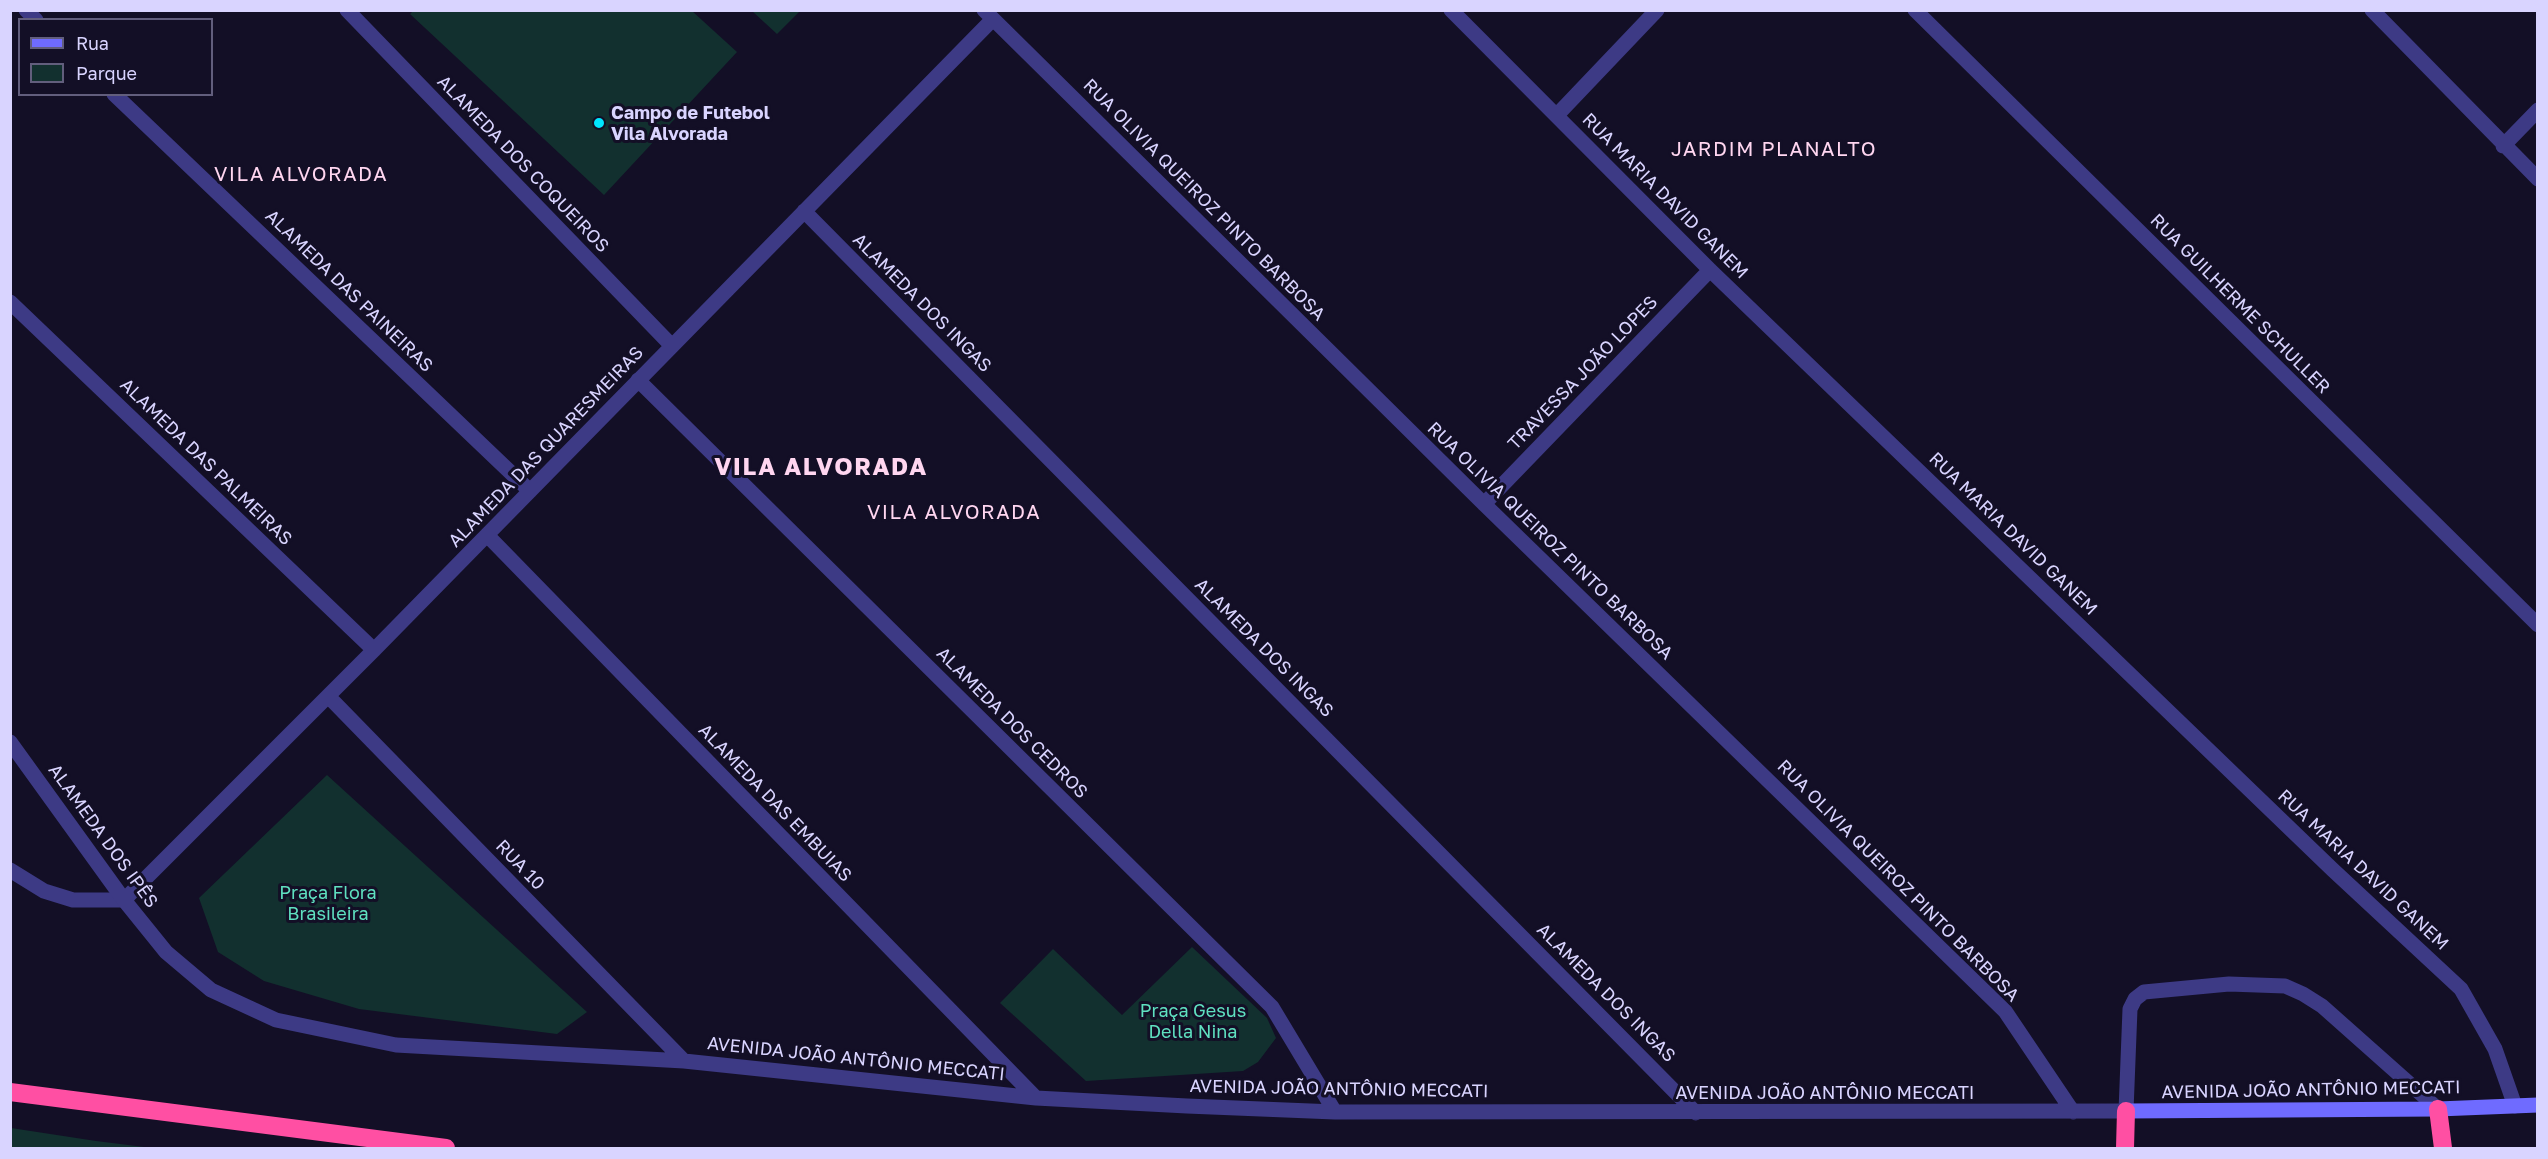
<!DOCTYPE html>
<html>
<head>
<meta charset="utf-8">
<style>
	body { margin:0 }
	#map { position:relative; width:2548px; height:1159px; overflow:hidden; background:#130f26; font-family:"Golos Text",sans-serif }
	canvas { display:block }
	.frame { position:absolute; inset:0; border:12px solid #d9d4ff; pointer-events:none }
	.legend { position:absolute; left:18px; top:18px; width:195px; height:78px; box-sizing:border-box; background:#130f26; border:2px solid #625e7d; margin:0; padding:8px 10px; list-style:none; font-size:18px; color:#d9d4ff }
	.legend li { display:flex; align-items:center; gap:12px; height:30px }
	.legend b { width:30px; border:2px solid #625e7d }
</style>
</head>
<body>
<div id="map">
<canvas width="2548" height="1159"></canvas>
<div class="frame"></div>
<ul class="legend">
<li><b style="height:8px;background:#6f6bff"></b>Rua</li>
<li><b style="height:16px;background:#12302f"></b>Parque</li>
</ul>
</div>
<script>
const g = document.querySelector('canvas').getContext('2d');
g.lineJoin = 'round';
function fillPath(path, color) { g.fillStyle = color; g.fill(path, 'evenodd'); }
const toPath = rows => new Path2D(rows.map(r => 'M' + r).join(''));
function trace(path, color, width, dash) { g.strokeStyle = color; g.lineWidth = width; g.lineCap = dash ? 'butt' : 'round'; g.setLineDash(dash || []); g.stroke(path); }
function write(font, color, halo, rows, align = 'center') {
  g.font = font + ' "Golos Text",sans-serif'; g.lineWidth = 6; g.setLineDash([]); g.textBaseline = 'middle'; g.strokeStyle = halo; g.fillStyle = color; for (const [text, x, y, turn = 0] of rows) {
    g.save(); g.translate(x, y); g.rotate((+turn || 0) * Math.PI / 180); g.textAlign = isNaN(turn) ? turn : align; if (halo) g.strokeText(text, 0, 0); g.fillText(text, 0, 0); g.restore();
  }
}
fillPath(toPath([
	[413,11,692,11,737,52,604,195,410,14],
	[752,11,800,11,777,34],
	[327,775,587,1012,557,1034,359,1009,264,981,218,952,199,898],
	[1192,947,1267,1018,1276,1038,1258,1062,1243,1071,1086,1081,1000,1003,1053,949,1122,1015],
	[11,1128,96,1141,152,1148,11,1148]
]), '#12302f');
trace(toPath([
	[10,870,44,891,73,900,124,900],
	[2126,1111,2130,1009,2135,999,2144,992,2229,984,2285,986,2303,994,2322,1006,2438,1109]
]), '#3d3a85', 15);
trace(toPath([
	[26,10,36,20],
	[347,10,672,346],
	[984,10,1484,504,2005,1011,2073,1112],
	[1451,10,1710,270,2333,870,2461,989,2495,1049,2515,1106],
	[1915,10,2538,625],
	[2372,10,2538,179],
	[114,94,530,491],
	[1557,115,1657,10],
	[2503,146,2538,110],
	[804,211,1696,1113],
	[10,302,374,650],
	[638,380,1272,1007,1335,1112],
	[1484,504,1710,270],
	[487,535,1036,1098],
	[328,696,684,1061],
	[10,742,124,900,166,952,211,990,276,1020,396,1045,684,1061,1036,1098,1187,1106,1335,1112,2126,1111],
	[124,900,374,650,993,19]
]), '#3d3a85', 15);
trace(toPath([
	[2126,1111,2438,1109,2538,1105]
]), '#6f6bff', 15);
trace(toPath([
	[10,1092,446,1148],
	[2438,1109,2443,1148],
	[2125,1148,2126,1111]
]), '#ff4fa3', 18);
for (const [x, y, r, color] of [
	[599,123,6,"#00e5ff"]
]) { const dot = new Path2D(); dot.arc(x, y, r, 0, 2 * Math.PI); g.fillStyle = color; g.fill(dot); trace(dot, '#130f26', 2); }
write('bold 18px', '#d9d4ff', '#130f26', [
	["Campo de Futebol",611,113],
	["Vila Alvorada",611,134]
], 'left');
write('18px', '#d9d4ff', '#130f26', [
	["ALAMEDA DOS COQUEIROS",523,164,46],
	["RUA MARIA DAVID GANEM",1665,196,45],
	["RUA OLIVIA QUEIROZ PINTO BARBOSA",1204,200,45],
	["ALAMEDA DAS PAINEIRAS",349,291,44],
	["ALAMEDA DOS INGAS",922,303,45],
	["RUA GUILHERME SCHULLER",2240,304,45],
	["TRAVESSA JOÃO LOPES",1583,373,-46],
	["ALAMEDA DAS QUARESMEIRAS",546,447,-46],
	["ALAMEDA DAS PALMEIRAS",206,462,44],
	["RUA MARIA DAVID GANEM",2013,534,44],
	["RUA OLIVIA QUEIROZ PINTO BARBOSA",1550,541,44],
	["ALAMEDA DOS INGAS",1264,648,45],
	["ALAMEDA DOS CEDROS",1012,723,45],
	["ALAMEDA DAS EMBUIAS",775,803,46],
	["ALAMEDA DOS IPÊS",103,836,54],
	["RUA 10",520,865,46],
	["RUA MARIA DAVID GANEM",2363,870,43],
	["RUA OLIVIA QUEIROZ PINTO BARBOSA",1898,881,45],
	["ALAMEDA DOS INGAS",1606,993,45],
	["AVENIDA JOÃO ANTÔNIO MECCATI",856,1059,6],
	["AVENIDA JOÃO ANTÔNIO MECCATI",1339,1089,1],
	["AVENIDA JOÃO ANTÔNIO MECCATI",2311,1090,-1],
	["AVENIDA JOÃO ANTÔNIO MECCATI",1825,1093]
]);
write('18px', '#5fe0c0', '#130f26', [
	["Praça Flora",328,893],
	["Brasileira",328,914],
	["Praça Gesus",1193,1011],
	["Della Nina",1193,1032]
]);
g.letterSpacing = '1.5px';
write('20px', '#ffd6f0', '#130f26', [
	["JARDIM PLANALTO",1774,150],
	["VILA ALVORADA",301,175],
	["VILA ALVORADA",954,513]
]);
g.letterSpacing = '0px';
g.letterSpacing = '1.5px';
write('bold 24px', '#ffd6f0', '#130f26', [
	["VILA ALVORADA",821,467]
]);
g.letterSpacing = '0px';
</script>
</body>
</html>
